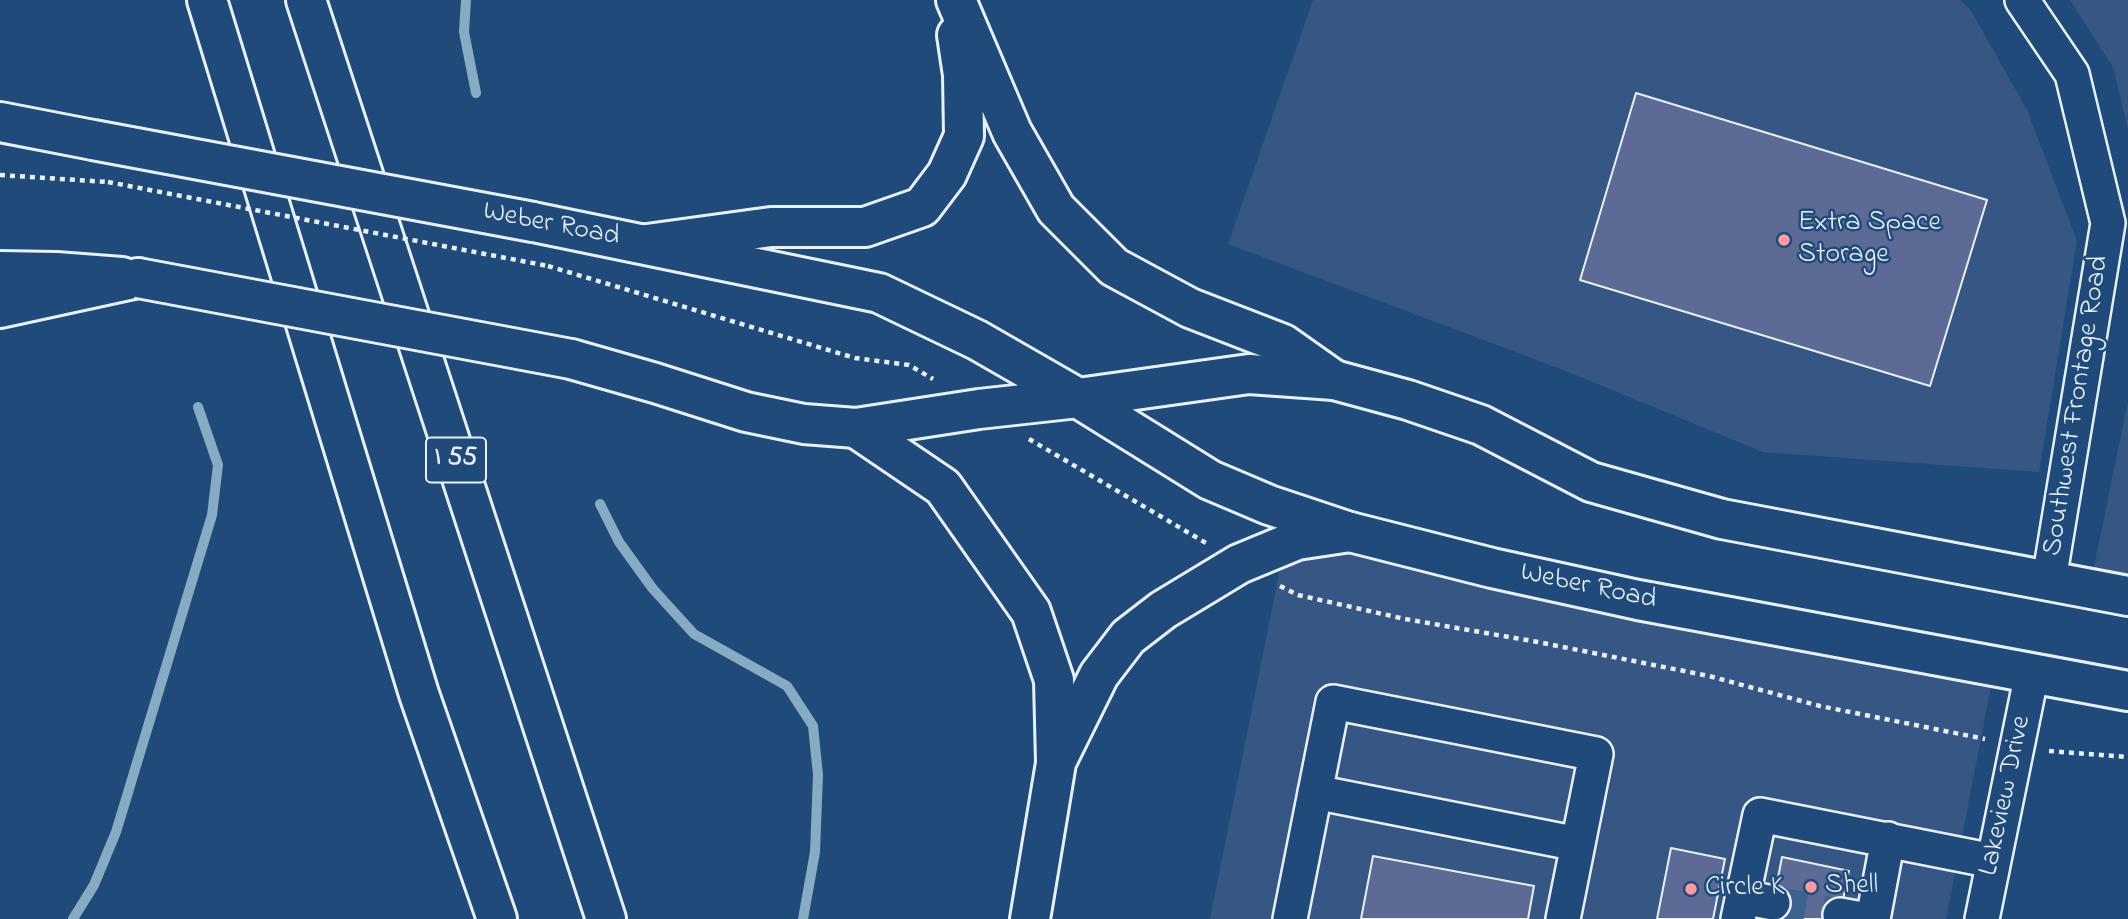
<!DOCTYPE html>
<html>
<head>
<meta charset="utf-8">
<style>
	body { margin:0 }
	canvas { display:block; background:#1f4a7a }
</style>
</head>
<body>
<canvas width="2128" height="919"></canvas>
<script>
const g = document.querySelector('canvas').getContext('2d');
g.lineJoin = 'round';
function fillPath(path, color) { g.fillStyle = color; g.fill(path, 'evenodd'); }
const toPath = rows => new Path2D(rows.map(r => 'M' + r).join(''));
function trace(path, color, width, dash) { g.strokeStyle = color; g.lineWidth = width; g.lineCap = dash ? 'butt' : 'round'; g.setLineDash(dash || []); g.stroke(path); }
function write(font, color, halo, rows, align = 'center') {
  g.font = font + ' "Indie Flower",sans-serif'; g.lineWidth = 5; g.setLineDash([]); g.textBaseline = 'middle'; g.strokeStyle = halo; g.fillStyle = color; for (const [text, x, y, turn = 0] of rows) {
    g.save(); g.translate(x, y); g.rotate((+turn || 0) * Math.PI / 180); g.textAlign = isNaN(turn) ? turn : align; if (halo) g.strokeText(text, 0, 0); g.fillText(text, 0, 0); g.restore();
  }
}
fillPath(toPath([
	[1313,0,1960,0,1970,9,2027,110,2077,241,2039,472,1763,452,1571,373,1228,244],
	[2070,0,2128,0,2128,130,2113,67],
	[2128,401,2128,593,2090,586],
	[1287,534,1993,676,1946,919,1210,919]
]), '#365784');
trace(toPath([
	[466,0,464,32,476,93],
	[600,504,619,542,653,589,694,634,787,686,813,726,818,775,815,852,803,919],
	[73,919,94,885,116,832,212,515,218,465,198,407]
]), '#86abc3', 10);
const building = toPath([
	[1636,93,1987,200,1930,386,1580,280,1636,93],
	[1671,848,1725,859,1713,919,1657,919,1671,848],
	[1373,856,1534,886,1528,919,1361,919,1373,856],
	[1782,857,1849,871,1839,919,1770,919,1782,857]
]);
fillPath(building, '#5d6a95');
trace(building, '#e8f1f8', 2);
trace(toPath([
	[1773,903,1840,915]
]), '#3d638d', 33, [33, 17]);
const minor = toPath([
	[2022,0,2072,74,2108,223,2049,580],
	[1315,792,1578,844],
	[1742,897,1773,903],
	[1840,915,1862,919],
	[1290,919,1333,702,1596,754,1563,919],
	[1738,919,1760,815,1993,861],
	[1873,919,1888,839],
	[1982,919,2032,673]
]);
const major = toPath([
	[0,122,93,140],
	[533,222,879,293,977,340,1078,398,1210,480,1269,505,1350,532,1492,568,1638,600,2128,691],
	[0,271,56,272,122,277],
	[571,359,655,383,746,412,804,424,856,428,979,409,1078,398,1249,374,1334,380,1408,400,1481,425,1591,482,1722,519,2128,596]
]);
const highway = toPath([
	[207,0,419,694,497,919],
	[306,0,606,919],
	[956,0,1012,132,1056,209,1114,267,1190,308,1283,344,1334,380],
	[647,244,771,227,865,227,922,207,947,174,964,136,963,75,957,35],
	[0,308,138,278],
	[856,428,943,487,1031,612,1054,680,1056,763,1030,919],
	[1058,758,1099,675,1128,637,1163,610,1239,564,1297,540,1350,532]
]);
trace(minor, '#e8f1f8', 38);
trace(major, '#e8f1f8', 44);
trace(highway, '#e8f1f8', 44);
trace(toPath([
	[0,175,108,182],
	[548,266,855,358,909,365,933,379],
	[1029,439,1206,543],
	[1280,586,1298,595,1405,619,1538,642,1709,676,1820,706,1985,739],
	[2049,751,2128,757]
]), '#e8f1f8', 4.5, [5, 5]);
trace(minor, '#1f4a7a', 33);
trace(major, '#1f4a7a', 38);
trace(highway, '#1f4a7a', 38);
const majorBridge = toPath([
	[93,140,533,222],
	[138,278,571,359]
]);
trace(majorBridge, '#e8f1f8', 44, []);
trace(toPath([
	[108,182,548,266]
]), '#e8f1f8', 4.5, [5, 5]);
trace(majorBridge, '#1f4a7a', 38);
for (const [x, y, r, color] of [
	[1784,240,7,"#ff9aa2"],
	[1811,887,7,"#ff9aa2"],
	[1691,889,7,"#ff9aa2"]
]) { const dot = new Path2D(); dot.arc(x, y, r, 0, 2 * Math.PI); g.fillStyle = color; g.fill(dot); trace(dot, '#1f4a7a', 2.5); }
for (const [x, y, w] of [
	[456,460,60]
]) { const box = new Path2D(); box.roundRect(x - w / 2, y - 22.5, w, 45, 5); g.fillStyle = '#1f4a7a'; g.fill(box); trace(box, '#e8f1f8', 2); }
write('bold 26px', '#e8f1f8', null, [
	["I 55",456,460]
]);
write('28px', '#e8f1f8', '#1f4a7a', [
	["Extra Space",1798,224],
	["Storage",1798,256],
	["Shell",1825,887],
	["Circle K",1705,889]
], 'left');
write('28px', '#e8f1f8', '#1f4a7a', [
	["Weber Road",551,226,11],
	["Southwest Frontage Road",2078,406,-81],
	["Weber Road",1588,588,12],
	["Lakeview Drive",2007,796,-78]
]);
</script>
</body>
</html>
